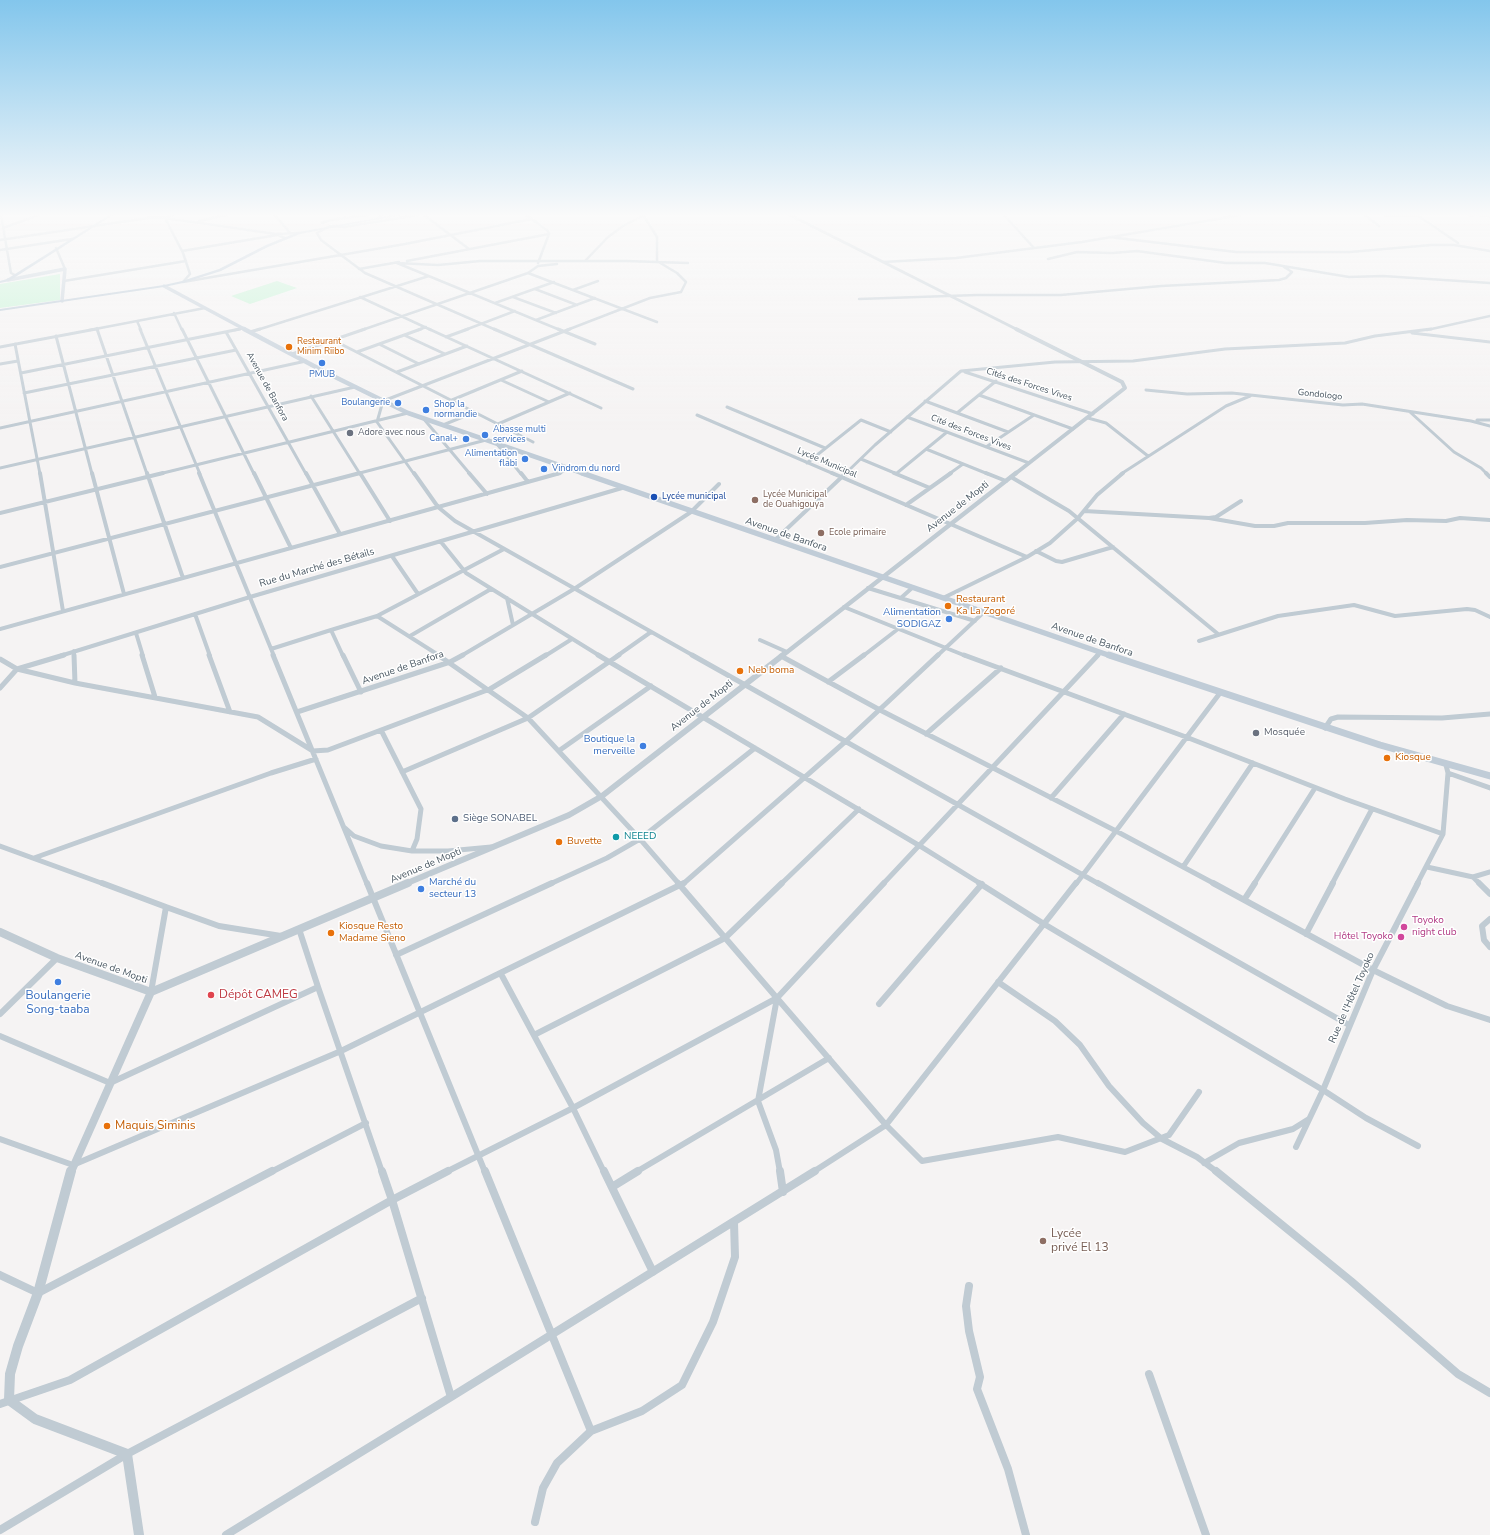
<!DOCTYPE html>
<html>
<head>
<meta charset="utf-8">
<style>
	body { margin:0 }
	canvas { display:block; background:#f5f3f3 }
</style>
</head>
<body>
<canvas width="1490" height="1535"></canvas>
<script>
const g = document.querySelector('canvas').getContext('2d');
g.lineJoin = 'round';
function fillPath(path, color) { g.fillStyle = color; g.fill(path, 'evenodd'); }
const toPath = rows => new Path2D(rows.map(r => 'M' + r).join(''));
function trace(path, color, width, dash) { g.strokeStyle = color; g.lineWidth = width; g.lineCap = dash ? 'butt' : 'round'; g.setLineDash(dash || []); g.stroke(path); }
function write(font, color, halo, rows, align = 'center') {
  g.font = font + ' "Nunito Sans",sans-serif'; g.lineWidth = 3; g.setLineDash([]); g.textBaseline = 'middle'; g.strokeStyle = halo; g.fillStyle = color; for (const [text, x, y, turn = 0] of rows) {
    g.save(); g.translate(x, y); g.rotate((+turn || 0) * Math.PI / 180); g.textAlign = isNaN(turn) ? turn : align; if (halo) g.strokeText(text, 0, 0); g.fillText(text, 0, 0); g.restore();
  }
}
fillPath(toPath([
	[60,274,60,300,0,308,0,284],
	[277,281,297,288,250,304,231,296]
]), '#c1f3d2');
trace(toPath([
	[1,215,11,273,15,275],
	[172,215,165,218,183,253,190,274,183,282],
	[275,215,290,233],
	[418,215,344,227,330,226,317,233,321,240,365,273,496,330],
	[424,215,469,249],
	[526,215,548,231,549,234,538,263],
	[1004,215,1034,248],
	[1365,215,1379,226],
	[1384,215,1417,215],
	[1417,215,1458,243],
	[1469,215,1490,216],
	[379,218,382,215],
	[199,221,227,215],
	[322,223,330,220,368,215],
	[3,228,39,215],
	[1109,237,1236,252,1350,252,1431,245,1454,245,1490,251],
	[285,238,276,234,299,233],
	[0,240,148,218,165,218,276,234],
	[56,248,65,269],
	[0,250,72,239],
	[182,251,277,235],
	[1048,259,1077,252,1112,253,1137,251,1226,263,1265,263,1349,277,1383,276,1490,283],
	[407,261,549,234],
	[585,261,608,237,623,226,644,215],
	[883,262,956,258,1082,242,1241,215],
	[359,269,399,262],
	[528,273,657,322],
	[64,281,186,261],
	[183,282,405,244,532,219],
	[535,289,577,305],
	[573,290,598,281],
	[360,297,431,330],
	[513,297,556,313],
	[859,299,977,295,1061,295,1161,286,1279,280,1286,278,1292,272,1284,267],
	[495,303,554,282],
	[174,313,182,330],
	[536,320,595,298],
	[137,321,141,330],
	[97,328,98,330],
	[90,330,205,308],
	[235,330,244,328],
	[257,330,429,276],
	[362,330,528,273,538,266,557,264],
	[418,330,426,327],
	[465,330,515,311],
	[560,330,397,263,438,265,480,261,626,261,688,263],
	[567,330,650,298,681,292,686,282,677,273,657,261,657,237,643,215],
	[1427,330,1490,316]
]), '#c0cbd3', 2.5);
trace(toPath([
	[97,329,147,474],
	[140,329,200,474],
	[182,329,254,474],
	[429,329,601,408],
	[494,329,633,389],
	[558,329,595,344],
	[226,332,306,474],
	[250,332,260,329],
	[1412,333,1490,342],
	[404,335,445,354],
	[56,336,92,474],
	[446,337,468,329],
	[333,340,533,442],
	[15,344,40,474],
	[379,344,419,364],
	[0,347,96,329],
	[357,352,421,329],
	[292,354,365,329],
	[0,364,18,361],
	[961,371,1055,362,1133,361,1225,349,1345,343,1375,336,1431,329],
	[397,372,467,346],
	[965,372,1093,414],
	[21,373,240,329],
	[501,380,549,402],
	[1146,390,1187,394,1232,393,1343,405,1362,404,1471,421,1490,426],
	[24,393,236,350],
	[979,395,1073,429],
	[311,396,360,474],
	[452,400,522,371],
	[925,401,1008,432],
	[727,407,825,448],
	[1410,412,1454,452,1481,468,1487,474],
	[957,413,996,381],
	[697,415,834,474],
	[907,417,1029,463],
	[423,418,470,474],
	[1088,418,1106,423,1148,456],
	[1477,420,1490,420],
	[498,424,570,393],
	[443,425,475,412],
	[0,428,306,361],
	[497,444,521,474],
	[986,447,1034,415],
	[926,449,988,474],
	[861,459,897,474],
	[807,463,861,420,891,432],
	[0,468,355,387],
	[897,473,947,432],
	[159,474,408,413],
	[356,474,486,440],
	[414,474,377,422,383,401,570,329],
	[558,474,568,469],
	[845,474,875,445,961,371],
	[949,474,963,464],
	[1121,474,1226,406,1250,396]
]), '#c0cbd3', 3);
trace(toPath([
	[40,473,63,611],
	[92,473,124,594],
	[147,473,183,578],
	[199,473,274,656],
	[254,473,291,548],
	[306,473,340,534],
	[360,473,390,521],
	[414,473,438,507,455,521,694,656],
	[469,473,487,494],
	[521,473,528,482],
	[832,473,1027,557],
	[894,473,930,488],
	[986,473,1006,481],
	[1486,473,1490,477],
	[1011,477,1069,511,1218,634],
	[906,505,951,473],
	[1084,511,1209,518,1216,517,1241,501],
	[0,513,163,473],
	[1209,518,1255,526,1274,526,1288,523,1365,523,1407,520,1446,521,1460,518,1490,520],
	[775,540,846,473],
	[441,542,466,573,600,656],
	[1036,551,1056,561,1062,562,1113,547],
	[392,556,418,594],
	[0,567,360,473],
	[868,588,975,621],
	[902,597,912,588],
	[507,598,513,625],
	[943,598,1027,557,1050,543,1078,518,1097,495,1123,473],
	[844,607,966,656],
	[195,614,210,656],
	[377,616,440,656],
	[0,629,560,473],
	[331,630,377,616,504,549],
	[136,633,143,656],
	[410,636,491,589],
	[760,640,787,652],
	[1199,641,1278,616,1354,605,1395,616,1467,609,1475,610,1490,617],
	[271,649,331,630,343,656],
	[74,651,74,656],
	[60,656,250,597,622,488],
	[461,656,574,589,691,512,719,484],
	[545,656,572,639],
	[617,656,651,632],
	[863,656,898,629],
	[937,656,984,612],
	[1097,656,1100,652]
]), '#c0cbd3', 4);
trace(toPath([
	[74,655,75,683],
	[142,655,155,697],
	[209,655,230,712],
	[273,655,367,884],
	[343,655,361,692],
	[438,655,528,718,640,839,679,884],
	[598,655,920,846,981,884],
	[692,655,1099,884],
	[964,655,1186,737,1345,799,1443,834],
	[781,656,880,710,1116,831,1215,884],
	[0,659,17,669,75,683,258,717,313,751,328,750,490,689,546,655],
	[828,682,864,655],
	[0,688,17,669,64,655],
	[297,712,450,662,463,655],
	[1325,728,1331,719,1338,717,1442,718,1490,714],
	[926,734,1001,668],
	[560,750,651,686],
	[402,772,528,718,619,655],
	[1448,773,1490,788],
	[1051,798,1124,714],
	[345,828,354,836,381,846,412,851,417,839,421,809,381,730],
	[0,846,104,884],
	[412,851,448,851,491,847],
	[34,858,271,773,316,759],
	[1183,867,1253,763],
	[1427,867,1473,877,1480,884],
	[1473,877,1490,872],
	[550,884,607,858,640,839,755,748],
	[683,884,846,741,938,655],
	[781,884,859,809],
	[883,884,1098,655],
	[1076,884,1220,693],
	[1254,884,1315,788],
	[1332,884,1372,809],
	[1417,884,1443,834,1448,773,1446,765]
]), '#c0cbd3', 5);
trace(toPath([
	[102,883,166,907,151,992],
	[367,883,485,1172],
	[678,883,886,1125,922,1161,1058,1137,1125,1152,1169,1135,1199,1092],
	[979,883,1044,924,1323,1090,1366,1118,1418,1146],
	[1098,883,1349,1025],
	[1213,883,1373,970,1447,1006,1490,1020],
	[1479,883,1490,894],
	[1244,900,1255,883],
	[166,907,219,926,281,936],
	[1490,919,1482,926,1484,940,1490,947],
	[1306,934,1333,883],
	[396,955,552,883],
	[501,974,573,1108,604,1172],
	[998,982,1055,1021,1080,1045,1109,1086,1143,1123,1162,1139,1197,1157,1217,1172],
	[318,987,382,1172],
	[777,998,758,1101,776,1150,780,1172],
	[879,1004,982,884],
	[0,1014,57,958],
	[534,1035,725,938,782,883],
	[0,1036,110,1083,318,987,299,929],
	[0,1139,73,1165,341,1051,684,883],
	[1296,1147,1323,1090,1373,970,1418,883],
	[1204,1163,1239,1143,1293,1129,1309,1119],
	[271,1172,366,1123],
	[446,1172,573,1108,777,998,884,883],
	[636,1172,829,1058],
	[813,1172,886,1125,1076,883]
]), '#c0cbd3', 6);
trace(toPath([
	[382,1171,392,1200,448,1171],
	[485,1171,591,1431],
	[604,1171,653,1272],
	[780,1171,783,1192],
	[1216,1171,1351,1281,1458,1374,1490,1393],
	[612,1187,638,1171],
	[0,1275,38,1293,272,1171],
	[969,1286,966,1306,969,1331,980,1377,977,1389,1008,1469,1026,1535],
	[1149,1374,1206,1535],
	[0,1404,70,1380,392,1200,451,1397,815,1171],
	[535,1522,543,1488,557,1463,591,1431,642,1411,682,1385,713,1322,735,1257,734,1222],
	[0,1530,127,1454,422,1298],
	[226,1535,451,1397]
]), '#c0cbd3', 8);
trace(toPath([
	[790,215,1018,330]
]), '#c0cbd3', 3);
trace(toPath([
	[1015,474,1125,388,1122,382,1016,329]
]), '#c0cbd3', 4);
trace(toPath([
	[782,656,1016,473]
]), '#c0cbd3', 4.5);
trace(toPath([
	[405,884,569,815,602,796,783,655]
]), '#c0cbd3', 6);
trace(toPath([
	[0,932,57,958,151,992,408,883],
	[71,1172,151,992]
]), '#c0cbd3', 8);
trace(toPath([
	[71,1171,38,1293,18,1346,10,1374,9,1400,35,1419,127,1454,139,1535]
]), '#c0cbd3', 10);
trace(toPath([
	[8,280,65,269,62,301],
	[164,286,246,330]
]), '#c0ccd7', 3.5);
trace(toPath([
	[244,329,329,374,408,413,585,474]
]), '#c0ccd7', 4.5);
trace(toPath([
	[582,473,1111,656]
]), '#c0ccd7', 5.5);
trace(toPath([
	[1109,655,1380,745,1490,776]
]), '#c0ccd7', 7);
fillPath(toPath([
	[109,215,113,215,9,281,0,283,0,281,7,279,109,215],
	[394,215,401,215,300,234,268,247,221,271,183,283,164,287,0,311,0,309,164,285,182,281,219,269,266,245,298,232,394,215]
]), '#b2c3d2');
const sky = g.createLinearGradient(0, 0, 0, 430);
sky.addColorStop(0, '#83c6ec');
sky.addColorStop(0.5, '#fafafa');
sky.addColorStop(1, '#fafafa00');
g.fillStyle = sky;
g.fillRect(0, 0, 1490, 430);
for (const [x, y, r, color] of [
	[289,347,4,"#e8710a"],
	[322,363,4,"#3f7fe0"],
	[398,403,4,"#3f7fe0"],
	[426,410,4,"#3f7fe0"],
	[350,433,4,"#6b7280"],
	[485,435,4,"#3f7fe0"],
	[466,439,4,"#3f7fe0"],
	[525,459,4,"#3f7fe0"],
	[544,469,4,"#3f7fe0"],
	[654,497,4,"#1a4fb4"],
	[755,500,4,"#8d6e63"],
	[821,533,4,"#8d6e63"],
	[948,606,4,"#e8710a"],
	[949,619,4,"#3f7fe0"],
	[740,671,4,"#e8710a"],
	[1256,733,4,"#6b7280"],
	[643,746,4,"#3f7fe0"],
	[1387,758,4,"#e8710a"],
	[455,819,4,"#5c6f8a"],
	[616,837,4,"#0f9aa8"],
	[559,842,4,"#e8710a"],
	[421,889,4,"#3f7fe0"],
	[1404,927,4,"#d1479c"],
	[331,933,4,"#e8710a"],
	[1401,937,4,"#d1479c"],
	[58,982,4,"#3f7fe0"],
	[211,995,4,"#e0444e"],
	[107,1126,4,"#e8710a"],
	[1043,1241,4,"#8d6e63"]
]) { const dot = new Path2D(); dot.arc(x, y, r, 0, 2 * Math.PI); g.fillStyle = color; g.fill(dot); trace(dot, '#fff', 1.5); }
write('9px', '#c56008', '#fff', [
	["Restaurant",297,342],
	["Minim Riibo",297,352]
], 'left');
write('9px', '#366cbe', '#fff', [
	["PMUB",322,375,"center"],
	["Boulangerie",390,403],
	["Shop la",434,405,"left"],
	["normandie",434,415,"left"],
	["Abasse multi",493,430,"left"],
	["services",493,440,"left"],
	["Canal+",458,439],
	["Alimentation",517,454],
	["flabi",517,464],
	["Vindrom du nord",552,469,"left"]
], 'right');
write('9px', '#495762', '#fff', [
	["Cités des Forces Vives",1029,385,18],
	["Avenue de Banfora",267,387,61],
	["Gondologo",1320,395,6],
	["Cité des Forces Vives",971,433,21],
	["Lycée Municipal",827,463,23]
]);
write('9px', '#5b616d', '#fff', [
	["Adore avec nous",358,433]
], 'left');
write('9px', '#785e54', '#fff', [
	["Lycée Municipal",763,495],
	["de Ouahigouya",763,505],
	["Ecole primaire",829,533]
], 'left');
write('9px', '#164399', '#fff', [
	["Lycée municipal",662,497]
], 'left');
write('10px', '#495762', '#fff', [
	["Avenue de Mopti",958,507,-38],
	["Avenue de Banfora",786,535,19],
	["Rue du Marché des Bétails",317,568,-16],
	["Avenue de Banfora",1092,640,19],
	["Avenue de Banfora",403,668,-19],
	["Avenue de Mopti",702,706,-38],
	["Avenue de Mopti",426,866,-23],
	["Avenue de Mopti",111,968,20],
	["Rue de l'Hôtel Toyoko",1352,998,-66]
]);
write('10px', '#c56008', '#fff', [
	["Restaurant",956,600],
	["Ka La Zogoré",956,612],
	["Neb boma",748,671],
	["Kiosque",1395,758],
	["Buvette",567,842],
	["Kiosque Resto",339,927],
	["Madame Sieno",339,939]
], 'left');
write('10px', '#366cbe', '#fff', [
	["Alimentation",941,613],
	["SODIGAZ",941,625],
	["Boutique la",635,740],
	["merveille",635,752],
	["Marché du",429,883,"left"],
	["secteur 13",429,895,"left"]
], 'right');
write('10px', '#5b616d', '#fff', [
	["Mosquée",1264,733]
], 'left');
write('10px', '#4e5e75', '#fff', [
	["Siège SONABEL",463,819]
], 'left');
write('10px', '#0d838f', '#fff', [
	["NEEED",624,837]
], 'left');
write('10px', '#b23c85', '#fff', [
	["Toyoko",1412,921],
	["night club",1412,933],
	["Hôtel Toyoko",1393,937,"right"]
], 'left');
write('12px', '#be3a42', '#fff', [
	["Dépôt CAMEG",219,995]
], 'left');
write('12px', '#366cbe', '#fff', [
	["Boulangerie",58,996],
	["Song-taaba",58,1010]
]);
write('12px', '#c56008', '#fff', [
	["Maquis Siminis",115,1126]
], 'left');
write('12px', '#785e54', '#fff', [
	["Lycée",1051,1234],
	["privé El 13",1051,1248]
], 'left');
</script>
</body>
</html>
